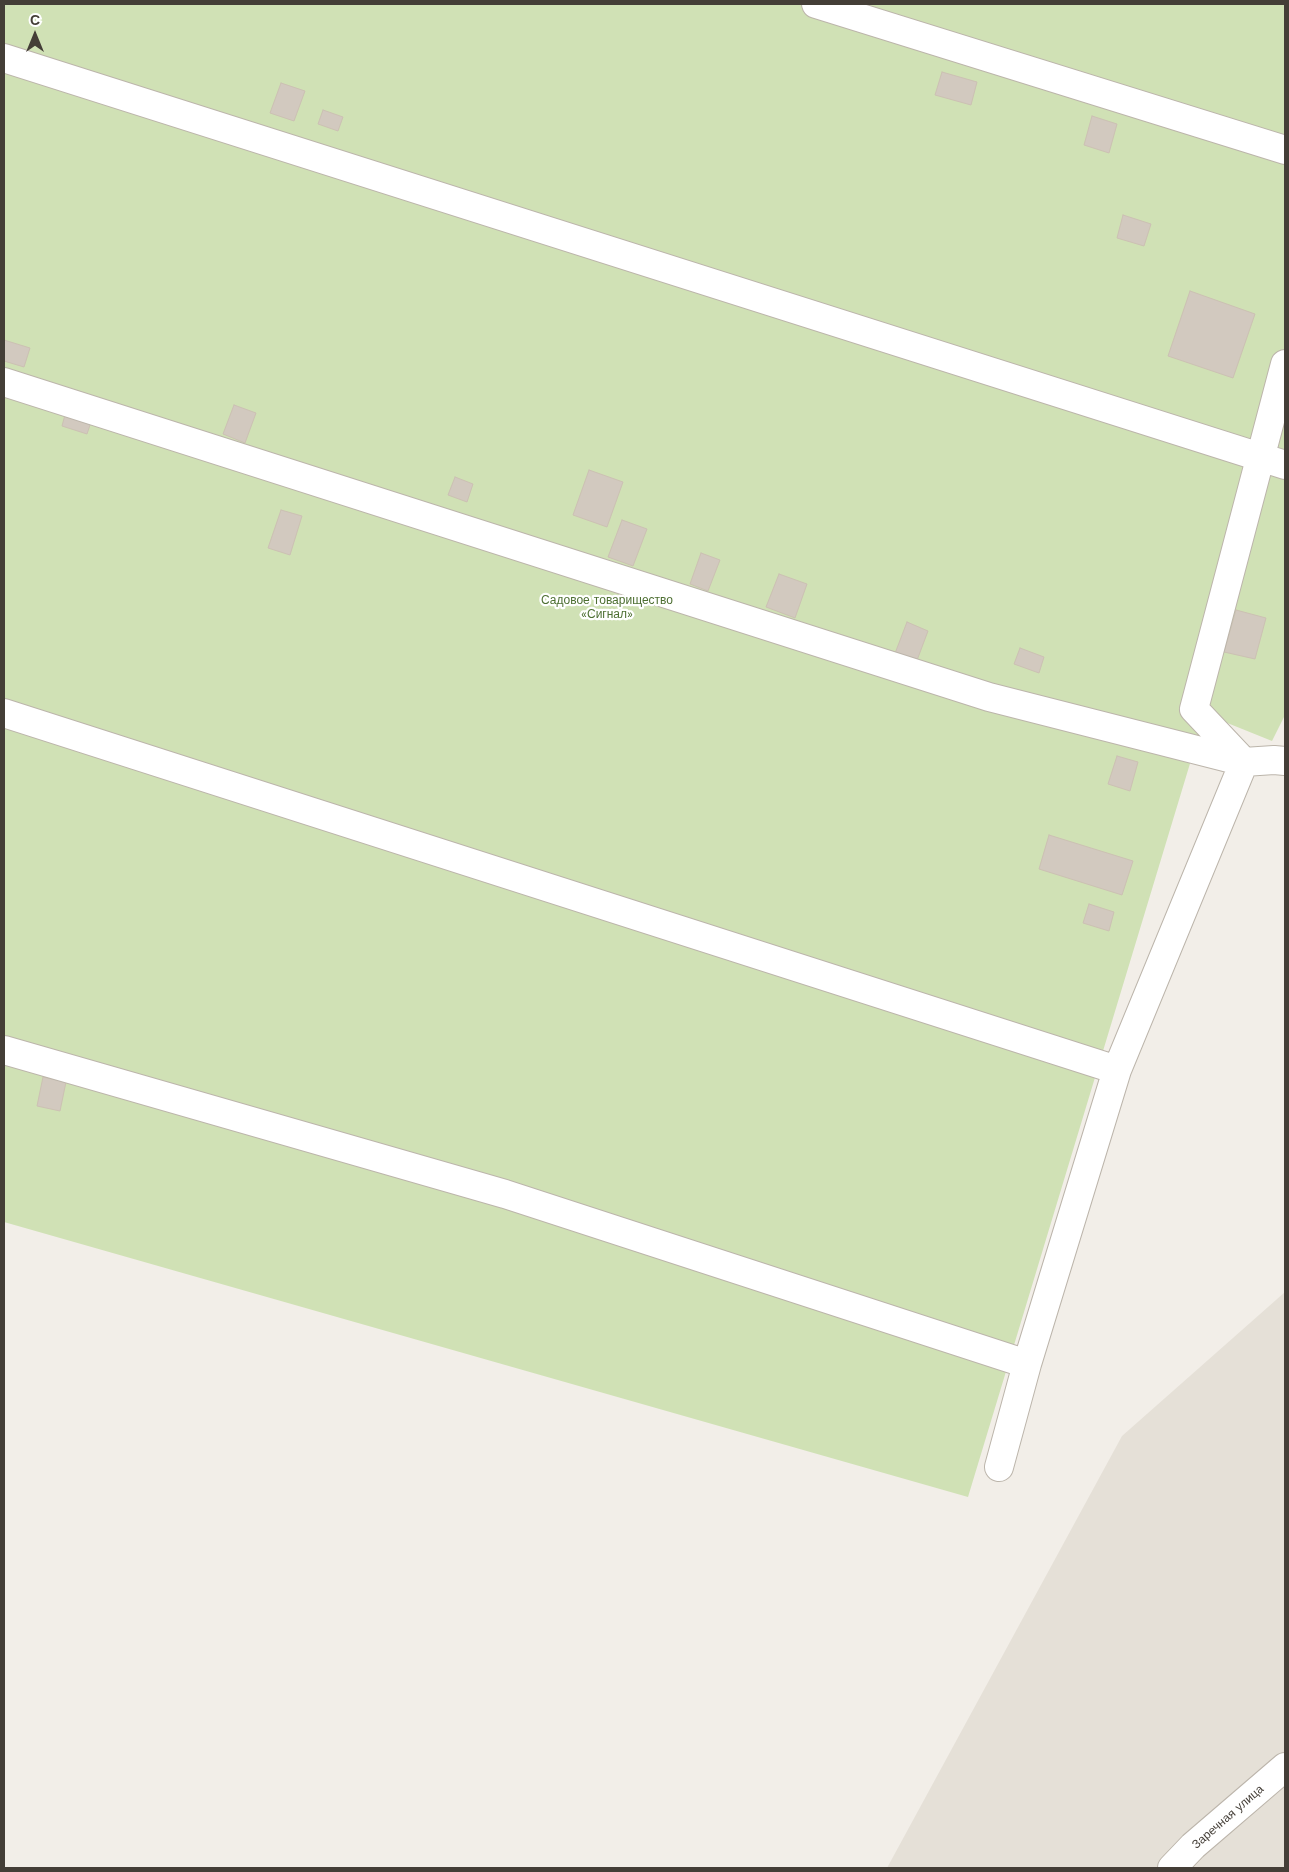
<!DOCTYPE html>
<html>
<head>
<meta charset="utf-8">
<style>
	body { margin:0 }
	#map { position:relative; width:1289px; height:1872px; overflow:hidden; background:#f2eee8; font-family:"Work Sans",sans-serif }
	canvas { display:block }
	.frame { position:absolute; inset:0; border:5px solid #443e37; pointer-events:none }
	.north { position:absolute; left:10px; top:10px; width:50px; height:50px; -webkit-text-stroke:4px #fff; paint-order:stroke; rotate:0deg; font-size:14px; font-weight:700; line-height:20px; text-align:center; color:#443e37 }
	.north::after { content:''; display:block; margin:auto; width:18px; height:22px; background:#443e37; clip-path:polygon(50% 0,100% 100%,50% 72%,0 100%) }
</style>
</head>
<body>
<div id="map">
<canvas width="1289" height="1872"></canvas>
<div class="frame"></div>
<div class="north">С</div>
</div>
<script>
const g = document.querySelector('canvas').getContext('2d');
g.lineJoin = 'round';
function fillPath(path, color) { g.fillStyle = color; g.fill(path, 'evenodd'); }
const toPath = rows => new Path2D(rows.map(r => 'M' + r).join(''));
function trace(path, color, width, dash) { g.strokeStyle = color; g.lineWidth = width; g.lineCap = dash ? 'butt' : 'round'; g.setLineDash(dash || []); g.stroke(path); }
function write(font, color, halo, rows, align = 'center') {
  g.font = font + ' "Work Sans",sans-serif'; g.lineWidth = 4.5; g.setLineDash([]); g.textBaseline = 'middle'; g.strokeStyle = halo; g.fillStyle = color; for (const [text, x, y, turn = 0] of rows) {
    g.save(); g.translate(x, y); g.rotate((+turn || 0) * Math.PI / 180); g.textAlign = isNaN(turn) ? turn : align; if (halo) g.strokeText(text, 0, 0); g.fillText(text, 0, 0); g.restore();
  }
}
fillPath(toPath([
	[1285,1292,1285,1868,887,1868,1122,1436]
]), '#e5e0d7');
fillPath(toPath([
	[4,4,1285,4,1285,715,1272,741,1205,714,968,1497,4,1222]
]), '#d0e1b5');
const building = toPath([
	[942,72,977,82,971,105,935,95,942,72],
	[281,83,305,91,294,121,270,113,281,83],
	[323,110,343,117,338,131,318,124,323,110],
	[1092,116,1117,124,1109,153,1084,145,1092,116],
	[1123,215,1151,224,1144,246,1117,238,1123,215],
	[1190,291,1255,314,1233,378,1168,356,1190,291],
	[4,340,30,348,24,367,4,361,4,340],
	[234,405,256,413,245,443,223,434,234,405],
	[66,411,92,419,87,434,62,426,66,411],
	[589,470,623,482,607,527,573,515,589,470],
	[455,477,473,484,467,502,448,495,455,477],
	[281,510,302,516,290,555,268,548,281,510],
	[622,520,647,529,633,566,608,557,622,520],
	[701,553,720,560,708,591,690,584,701,553],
	[779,574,807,584,795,618,766,607,779,574],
	[1236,610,1266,618,1255,659,1224,652,1236,610],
	[907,622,928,631,916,663,894,656,907,622],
	[1020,648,1044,657,1039,673,1014,664,1020,648],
	[1117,756,1138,762,1130,791,1108,784,1117,756],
	[1049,835,1133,861,1122,895,1039,869,1049,835],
	[1089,904,1114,912,1109,931,1083,923,1089,904],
	[43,1077,66,1082,60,1111,37,1106,43,1077]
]);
fillPath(building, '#d2c9bf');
trace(building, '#ccc1b3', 1);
const minor = toPath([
	[816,4,1285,150],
	[4,58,1285,465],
	[4,382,989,697,1244,762,1274,760,1285,761],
	[4,713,1117,1070],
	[1244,762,1194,709,1285,364],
	[4,1050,505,1194,1027,1364],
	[999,1467,1027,1364,1117,1070,1244,762],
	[1172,1868,1193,1846,1285,1767]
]);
trace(minor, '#bcb5ab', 30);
trace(minor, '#fff', 28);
write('12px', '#4d6f32', '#fff', [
	["Садовое товарищество",607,600],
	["«Сигнал»",607,614]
]);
write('12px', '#443e37', '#fff', [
	["Заречная улица",1228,1817,-41]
]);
</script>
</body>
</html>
